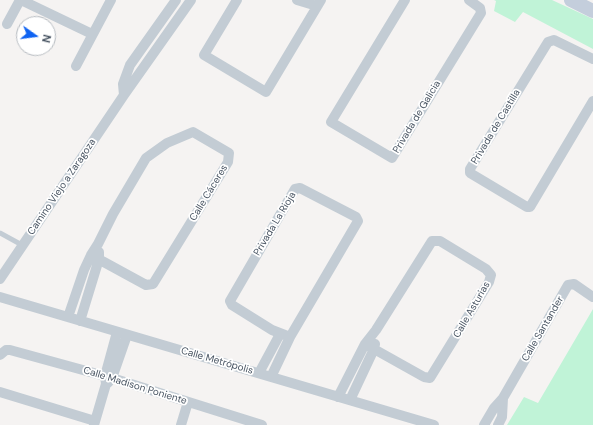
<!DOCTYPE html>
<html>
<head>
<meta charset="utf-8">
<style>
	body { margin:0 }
	#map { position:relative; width:593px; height:425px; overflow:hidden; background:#f5f3f2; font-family:"DM Sans",sans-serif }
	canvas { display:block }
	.north { position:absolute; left:16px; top:16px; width:40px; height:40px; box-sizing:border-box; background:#fff; border:1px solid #b6bbc0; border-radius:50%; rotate:104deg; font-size:11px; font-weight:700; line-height:16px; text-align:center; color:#485462 }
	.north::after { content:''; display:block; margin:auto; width:14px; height:18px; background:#0f63f2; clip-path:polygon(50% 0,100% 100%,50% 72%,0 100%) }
</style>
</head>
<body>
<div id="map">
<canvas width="593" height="425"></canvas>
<div class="north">N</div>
</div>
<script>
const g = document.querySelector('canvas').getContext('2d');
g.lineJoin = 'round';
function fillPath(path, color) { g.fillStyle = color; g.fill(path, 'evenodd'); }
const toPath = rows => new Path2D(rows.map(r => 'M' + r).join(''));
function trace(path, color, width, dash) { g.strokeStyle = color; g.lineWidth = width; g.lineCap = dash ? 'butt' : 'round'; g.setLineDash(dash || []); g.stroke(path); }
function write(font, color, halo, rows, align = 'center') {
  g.font = font + ' "DM Sans",sans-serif'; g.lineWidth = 3.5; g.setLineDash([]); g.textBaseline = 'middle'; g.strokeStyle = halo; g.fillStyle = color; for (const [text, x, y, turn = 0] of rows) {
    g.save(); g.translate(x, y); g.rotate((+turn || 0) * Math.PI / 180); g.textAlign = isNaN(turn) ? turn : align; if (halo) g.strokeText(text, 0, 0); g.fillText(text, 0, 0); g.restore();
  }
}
fillPath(toPath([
	[494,0,552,0,593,19,593,49,523,12,515,22,494,11,496,1],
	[593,309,593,425,507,425,524,397,538,403]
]), '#c0f3d7');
trace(toPath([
	[0,233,22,245]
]), '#c3ccd4', 5);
trace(toPath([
	[21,0,92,34],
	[237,0,204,55,266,92,321,0],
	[297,0,317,6],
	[405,0,331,122,392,158,481,13,480,8,469,0],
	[7,24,20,0],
	[593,59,554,40,548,42,470,169,470,173,527,207,530,207,593,101],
	[76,66,111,0],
	[124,95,123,84,130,65,176,0],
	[0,279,124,95,191,0],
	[0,297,434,425],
	[68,317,84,270,91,255,98,244,113,214,146,158,167,143,193,132,229,153,228,162,153,284,146,285,91,255],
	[80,321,99,259,99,252],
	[0,355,6,350,10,350,112,378,262,425],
	[259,373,280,334],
	[271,377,290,337,358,221,356,217,300,188,295,189,230,301,232,305,272,330,290,337],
	[108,383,112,378,127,335],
	[0,392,95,421],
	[338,397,365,344,376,330,432,241,440,241,486,269,491,275,489,282,430,378,424,377,365,344],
	[350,400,374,349,375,344],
	[94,425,106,384,105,376,117,332],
	[181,425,188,402],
	[484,425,494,408,503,398,568,285,574,284,593,297],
	[498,425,502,417,503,398]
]), '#c3ccd4', 10);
trace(toPath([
	[571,0,593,11]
]), '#c4cedc', 14);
write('10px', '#485462', '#fff', [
	["Privada de Galicia",417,117,-59],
	["Privada de Castilla",496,127,-59],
	["Camino Viejo a Zaragoza",62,187,-56],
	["Calle Cáceres",209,193,-59],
	["Privada La Rioja",275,224,-59],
	["Calle Asturias",472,310,-60],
	["Calle Santander",543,329,-60],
	["Calle Metrópolis",217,361,16],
	["Calle Madison Poniente",135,386,17]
]);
</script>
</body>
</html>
